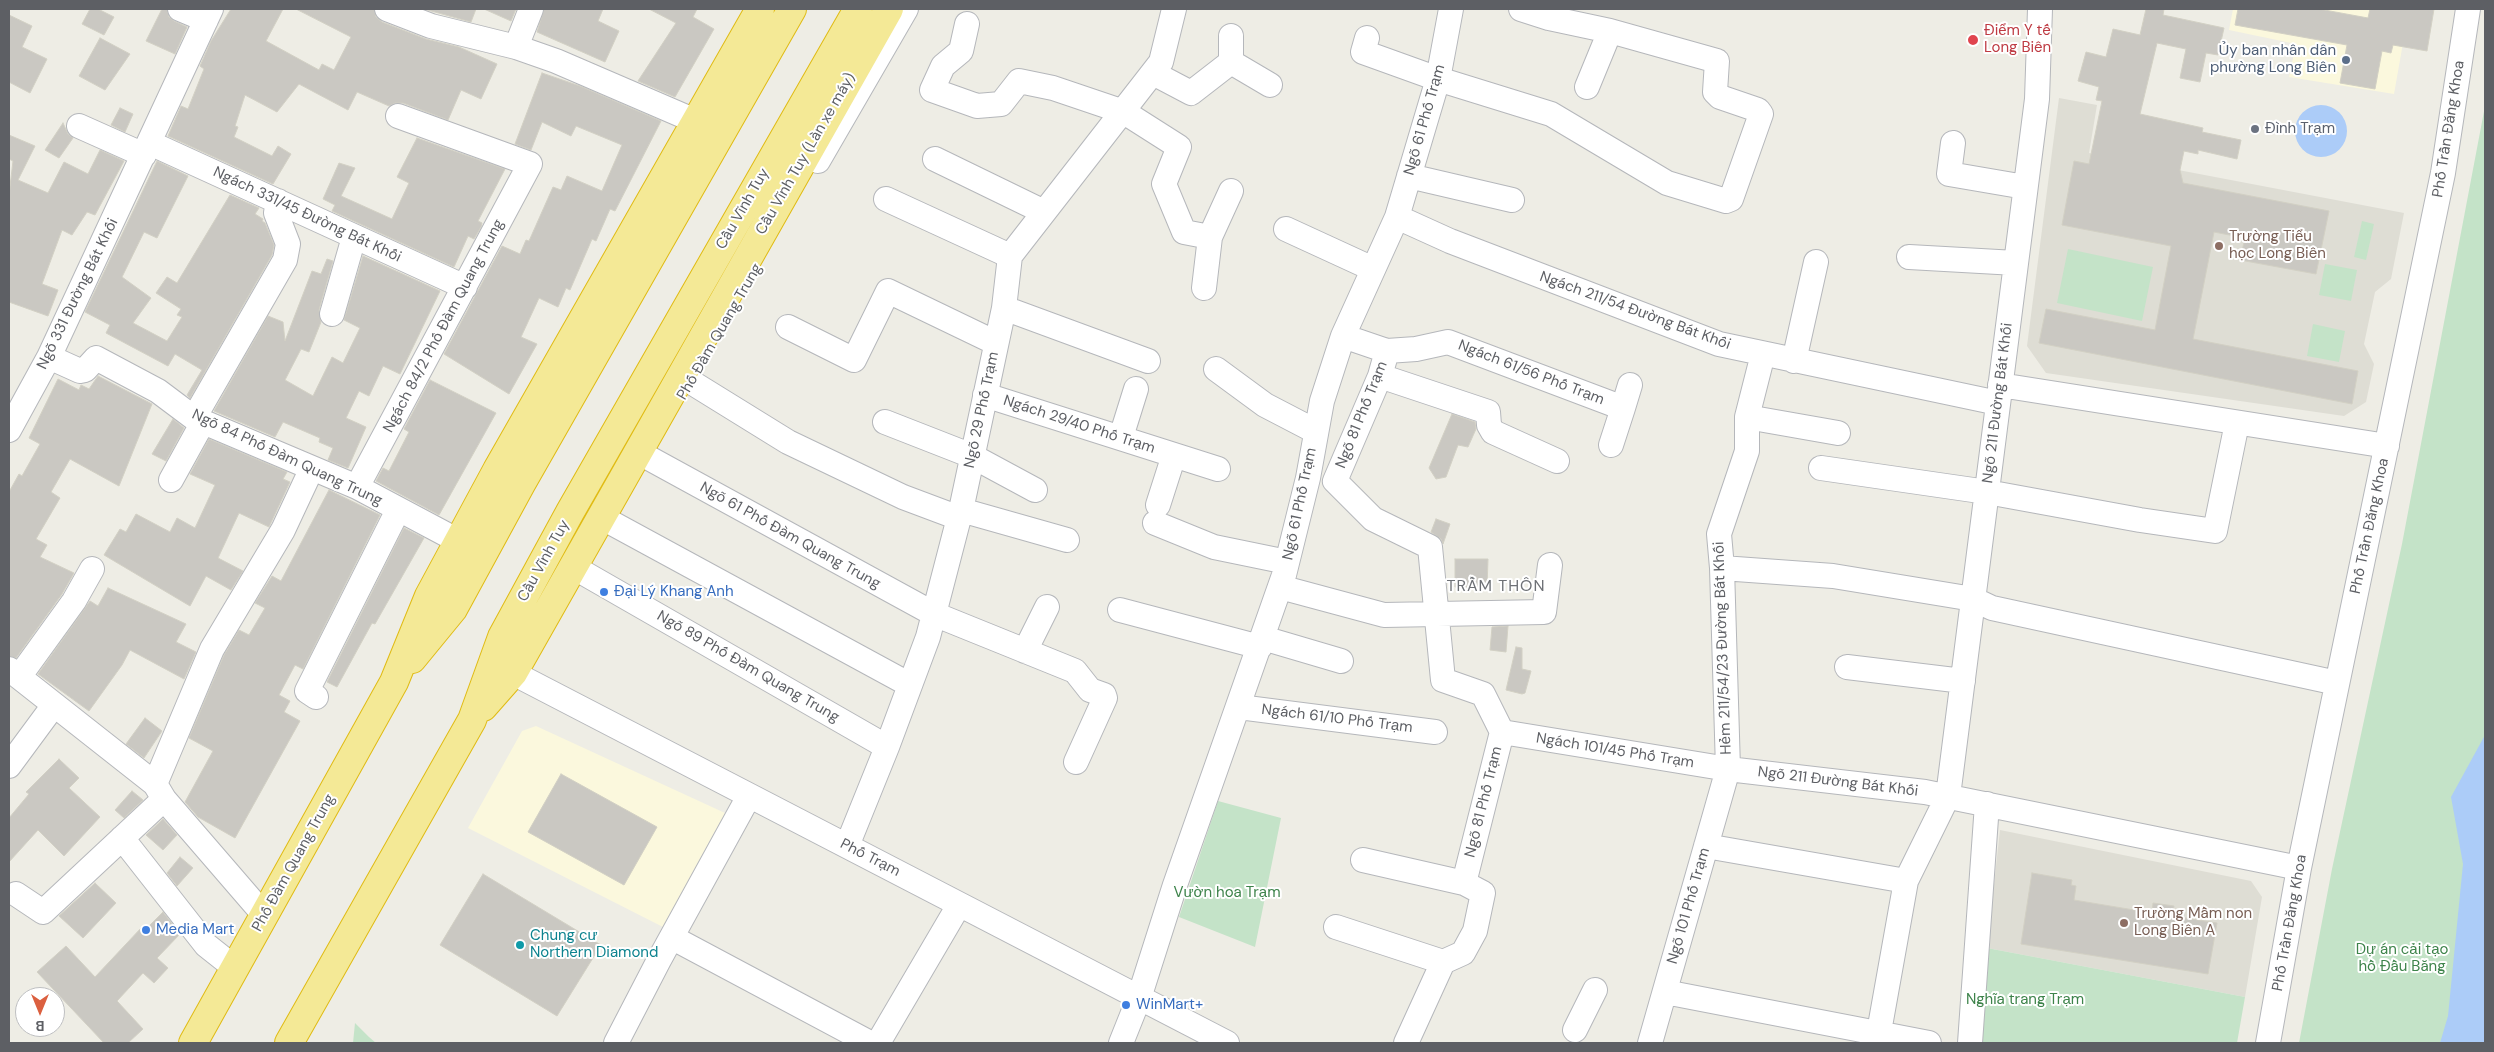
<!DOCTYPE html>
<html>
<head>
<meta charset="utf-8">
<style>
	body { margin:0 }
	#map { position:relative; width:2494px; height:1052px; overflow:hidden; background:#eeede5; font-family:"DM Sans",sans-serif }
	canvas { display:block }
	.frame { position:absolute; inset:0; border:10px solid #5d5f64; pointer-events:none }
	.north { position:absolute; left:15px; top:987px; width:50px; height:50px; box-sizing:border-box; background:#fff; border:1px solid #bebfc1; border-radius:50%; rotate:180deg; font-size:14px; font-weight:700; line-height:20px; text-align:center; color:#5d5f64 }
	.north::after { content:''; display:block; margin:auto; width:18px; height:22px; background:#db603f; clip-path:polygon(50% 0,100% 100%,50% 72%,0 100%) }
</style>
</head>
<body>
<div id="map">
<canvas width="2494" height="1052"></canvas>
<div class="frame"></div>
<div class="north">B</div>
</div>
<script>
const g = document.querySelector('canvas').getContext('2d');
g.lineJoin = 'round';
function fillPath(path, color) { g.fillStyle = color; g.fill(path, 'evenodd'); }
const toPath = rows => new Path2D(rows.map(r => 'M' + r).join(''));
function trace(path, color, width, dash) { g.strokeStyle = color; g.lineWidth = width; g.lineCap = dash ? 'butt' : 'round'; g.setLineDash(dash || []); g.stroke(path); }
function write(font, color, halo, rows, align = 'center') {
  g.font = font + ' "DM Sans",sans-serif'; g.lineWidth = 4; g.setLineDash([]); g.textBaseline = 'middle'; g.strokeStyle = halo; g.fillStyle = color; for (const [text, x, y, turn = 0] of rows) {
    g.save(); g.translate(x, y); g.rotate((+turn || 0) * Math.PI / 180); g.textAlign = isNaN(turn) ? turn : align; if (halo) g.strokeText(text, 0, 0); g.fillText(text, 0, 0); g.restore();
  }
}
fillPath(toPath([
	[2233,9,2409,9,2394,94,2289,77,2296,44,2229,30],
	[536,726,725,813,663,927,468,828,522,731]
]), '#fbf8dd');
fillPath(toPath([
	[2059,98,2097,105,2089,153,2404,213,2391,279,2375,292,2364,344,2374,364,2366,402,2344,416,2046,373,2027,346],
	[2000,830,2251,881,2262,897,2245,997,1987,948]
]), '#deddd4');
fillPath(toPath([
	[2485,106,2485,1043,2299,1043,2332,869,2402,544],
	[2362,221,2374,224,2366,260,2354,257],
	[2068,249,2153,267,2142,321,2057,303],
	[2325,264,2357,270,2351,301,2319,295],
	[2313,324,2345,331,2339,362,2307,356],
	[1218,801,1281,818,1255,947,1179,917],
	[1987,948,2245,997,2237,1043,1976,1043],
	[355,1023,369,1037,376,1043,353,1043]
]), '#c4e3c8');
fillPath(toPath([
	'2295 131a26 26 0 1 1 52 0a26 26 0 1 1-52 0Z',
	[2485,735,2485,1043,2440,1043,2448,1016,2463,864,2451,797]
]), '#acccf8');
const building = toPath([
	[90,9,98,9,114,17,104,35,82,24,90,9],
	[162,9,167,9,169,17,174,21,187,27,175,54,146,41,162,9],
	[231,9,283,9,266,41,319,70,322,64,334,70,351,37,296,9,374,9,376,17,382,22,426,39,459,47,497,64,481,99,461,90,448,120,403,103,395,103,389,106,357,92,348,110,299,84,277,112,245,95,235,126,238,127,234,137,272,156,278,146,291,154,273,184,168,136,181,106,188,109,204,69,200,66,211,41,231,9],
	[424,9,476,9,471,22,424,9],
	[484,9,516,9,511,21,484,9],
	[544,9,603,9,598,21,619,31,605,62,537,32,544,9],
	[649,9,697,9,693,17,714,29,675,97,638,81,676,23,649,9],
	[2146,9,2164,9,2163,15,2224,28,2218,55,2206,53,2200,82,2180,78,2186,49,2157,43,2140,114,2203,128,2202,132,2241,140,2237,159,2198,150,2198,154,2184,151,2180,170,2183,183,2329,211,2316,274,2240,260,2245,238,2214,232,2193,339,2358,371,2352,404,2039,343,2046,309,2155,330,2171,246,2062,225,2074,161,2089,164,2102,101,2096,100,2099,87,2078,81,2086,52,2106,57,2113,29,2140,35,2146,9],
	[2238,9,2319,9,2368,18,2370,9,2434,9,2427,51,2393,45,2391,53,2382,51,2375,89,2340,83,2347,45,2235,25,2238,9],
	[9,15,32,26,22,47,47,59,30,93,9,82,9,15],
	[100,38,130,54,105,90,79,76,100,38],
	[542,73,580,86,661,121,615,211,610,209,596,241,592,239,570,290,566,288,558,307,539,298,521,337,537,344,509,394,444,354,502,246,520,254,526,240,529,241,553,187,561,190,567,176,602,191,622,145,576,126,571,136,542,122,531,150,515,144,542,73],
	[120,108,133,114,125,132,111,125,120,108],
	[63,123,68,134,73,138,59,158,45,150,63,123],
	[9,135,35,146,18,180,48,193,64,162,88,174,100,150,124,161,95,215,87,212,72,235,62,230,42,284,58,290,48,316,9,302,9,195,13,161,9,159,9,135],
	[417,138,505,169,478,221,482,223,481,227,474,239,468,236,454,267,332,211,335,205,323,199,339,163,355,168,341,196,392,219,409,183,397,177,417,138],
	[157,161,188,176,157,238,144,232,122,277,151,298,133,323,167,341,182,317,177,315,181,309,156,293,167,277,177,283,230,195,259,208,255,214,263,219,262,221,265,223,274,245,272,255,190,398,187,395,202,370,175,354,168,366,106,333,110,325,85,312,157,161],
	[363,256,440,291,400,374,383,366,369,396,359,391,346,418,366,427,348,468,328,460,333,448,319,442,320,438,283,422,275,437,214,411,268,316,283,322,285,341,312,271,321,274,327,259,333,261,319,310,321,322,309,352,301,349,285,380,313,396,332,357,343,363,360,328,344,320,363,256],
	[98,376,152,404,119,486,70,459,51,492,60,498,36,539,47,545,40,557,74,573,62,594,16,658,9,656,9,492,19,474,22,476,40,444,29,438,58,379,79,390,81,385,89,389,98,376],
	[430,380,496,413,439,515,376,481,383,468,389,471,409,432,404,429,430,380],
	[1452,414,1475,422,1476,429,1468,447,1458,445,1446,477,1436,479,1429,468,1452,414],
	[173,419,184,428,166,461,152,454,173,419],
	[209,439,287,472,283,479,290,482,269,527,239,513,218,558,243,571,231,590,206,576,190,606,104,555,120,529,126,532,136,514,170,532,177,518,195,528,215,485,190,474,209,439],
	[329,490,380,515,303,669,295,665,279,695,290,701,284,712,300,721,235,838,198,817,185,802,213,751,189,738,224,655,239,630,249,635,265,608,255,603,272,576,281,581,329,490],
	[1436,519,1450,524,1443,544,1441,539,1431,532,1436,519],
	[404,528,424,538,375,624,372,623,337,687,327,682,404,528],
	[1455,559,1488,559,1487,588,1455,587,1455,559],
	[108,588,186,624,176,642,196,652,184,679,130,650,122,665,89,711,38,674,90,601,98,606,108,588],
	[1508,626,1506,652,1490,650,1492,627,1508,626],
	[1516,647,1522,648,1522,669,1531,671,1525,693,1522,694,1506,690,1516,647],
	[145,718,162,731,144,758,126,744,145,718],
	[59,759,79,778,69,788,100,817,64,856,38,830,9,862,9,818,29,794,26,792,59,759],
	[561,774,657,827,624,885,528,832,561,774],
	[132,791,143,800,124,818,115,810,132,791],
	[163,819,177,835,163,850,146,835,163,819],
	[180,857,193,868,177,886,167,873,180,857],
	[2032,873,2072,880,2071,885,2076,886,2074,900,2152,913,2153,903,2174,906,2173,913,2180,914,2179,917,2217,923,2208,974,2021,944,2032,873],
	[483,874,601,945,557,1016,440,945,483,874],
	[95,883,116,903,83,938,59,916,95,883],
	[163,912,180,934,157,958,168,968,154,983,143,973,117,1001,143,1029,128,1043,104,1043,37,972,66,946,95,977,142,927,145,930,163,912]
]);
fillPath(building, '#cac8c2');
trace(building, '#d2d0c4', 1);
const minor = toPath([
	[180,9,206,20],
	[387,9,431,26,516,47,556,61,686,117],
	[1521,9,1549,18,1610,31],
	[967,24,961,51,943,66,932,90,977,106,1001,104,1019,81,1053,88,1124,112,1179,147,1164,184,1184,232,1210,237],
	[1367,38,1363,52,1438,79,1551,114,1667,183,1726,201,1731,199,1761,114,1758,110,1720,97,1715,92,1717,61,1610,31,1587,87],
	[516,47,531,9],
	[1231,62,1231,36],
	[1153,73,1191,93,1231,62,1270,85],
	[79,126,144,155],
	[150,143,465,287],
	[1953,143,1949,174,2025,187],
	[935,159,1044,212],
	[818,161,906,9],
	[1409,176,1512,200],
	[886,199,1010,256],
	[1397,217,1450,241,1719,344,1998,403],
	[1286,229,1373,269],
	[1909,257,2016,263],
	[1204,288,1210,237,1231,191],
	[1004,308,1148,361],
	[332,314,354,237],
	[788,327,854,360,888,291,996,343],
	[1343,336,1387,351,1416,349,1448,342,1623,408,1611,445],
	[1387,351,1380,376,1335,481,1373,519,1430,547,1443,680,1483,694,1502,732,1464,883,1483,893,1475,931,1463,953,1443,962,1406,1043],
	[49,357,80,371,85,370,96,358,158,391,194,418,357,487,451,537],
	[1794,361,1816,262],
	[1216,369,1265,405,1315,431],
	[1380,376,1488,412,1489,425,1493,432,1557,461],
	[691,382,788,442,903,497,959,518],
	[2000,385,2387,446],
	[985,395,1218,469],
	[1623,408,1630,385],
	[1747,417,1838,433],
	[194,418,285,260,288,244,276,213,278,201],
	[885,422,972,456,1035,490],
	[9,430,49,357,211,9],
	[1121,437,1136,389],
	[647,457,934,614,1075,671,1090,690,1104,695,1105,698,1076,762],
	[1821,468,1987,492,2140,520,2215,531,2237,423],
	[171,480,203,422],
	[357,487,530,164,398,116],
	[1158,505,1174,455],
	[961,510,1067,540],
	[610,522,910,685],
	[1155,523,1214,547,1287,562],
	[1722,568,1833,576,1973,599,1992,608,2337,683],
	[582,572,887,747],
	[1280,587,1384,615,1544,612,1550,565],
	[1120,610,1260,647],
	[1263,638,1341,661],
	[1025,651,1047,607],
	[1847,667,1963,681],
	[9,669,155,784,164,799,265,916],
	[513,673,1227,1043],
	[19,677,74,601,92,569],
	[316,697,307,691,398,510],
	[1239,707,1435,732],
	[1502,732,1728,769,1925,792,2299,868],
	[9,766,54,705],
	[155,784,212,649,283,530,312,468],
	[122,838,206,945,235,968],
	[847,846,887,747,928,637,961,510,1004,308,1010,256,1161,62,1174,9],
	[1706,846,1906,881],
	[1363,860,1464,883],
	[16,894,43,912,164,799],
	[1336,927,1443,962],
	[673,938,870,1043],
	[1665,992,1929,1043],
	[1575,1030,1595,990],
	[616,1043,659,960,749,796],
	[878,1043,959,905],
	[1121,1043,1139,998,1175,885,1284,575,1308,478,1322,401,1343,336,1397,217,1438,79,1451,9],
	[1650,1043,1728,769,1722,568,1719,534,1747,451,1747,417,1763,354],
	[1877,1043,1906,881,1948,796,2037,99,2040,9],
	[1970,1043,1987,804],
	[2268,1043,2299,868,2443,173,2468,9]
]);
const highway = toPath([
	[412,659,453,609,521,484,792,9],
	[483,707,513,673,889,9],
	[193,1043,394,682,429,596,497,470,760,9],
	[289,1043,472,720,502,637,570,512,858,9]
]);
trace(minor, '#b5b7bb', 26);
trace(highway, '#e0bb13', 30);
trace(minor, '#fff', 24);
trace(highway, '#f4e996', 28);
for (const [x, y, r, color] of [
	[1973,40,6,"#e0444e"],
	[2346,60,5,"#5c6f8a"],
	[2255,129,5,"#6b7280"],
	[2219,246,5,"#8d6e63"],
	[604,592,5,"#3f7fe0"],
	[2124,923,5,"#8d6e63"],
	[146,930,5,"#3f7fe0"],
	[520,945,5,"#0f9aa8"],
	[1126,1005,5,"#3f7fe0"]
]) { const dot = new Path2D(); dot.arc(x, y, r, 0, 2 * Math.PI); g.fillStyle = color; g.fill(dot); trace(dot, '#fff', 2); }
write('15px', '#be3a42', '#fff', [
	["Điểm Y tế",1984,31],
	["Long Biên",1984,48]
], 'left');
write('15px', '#4e5e75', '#fff', [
	["Ủy ban nhân dân",2336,51],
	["phường Long Biên",2336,68]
], 'right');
write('15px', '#5d5f64', '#fff', [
	["Ngõ 61 Phố Trạm",1425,120,-74],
	["Phố Trần Đăng Khoa",2449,129,-81],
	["Cầu Vĩnh Tuy (Làn xe máy)",806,154,-60],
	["Cầu Vĩnh Tuy",743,209,-60],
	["Ngách 331/45 Đường Bát Khối",307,215,25],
	["Ngõ 331 Đường Bát Khối",78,294,-64],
	["Ngách 211/54 Đường Bát Khối",1635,311,20],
	["Ngách 84/2 Phố Đàm Quang Trung",444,326,-62],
	["Phố Đàm Quang Trung",720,332,-60],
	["Ngách 61/56 Phố Trạm",1531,373,21],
	["Ngõ 211 Đường Bát Khối",1998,403,-83],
	["Ngõ 29 Phố Trạm",982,410,-78],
	["Ngõ 81 Phố Trạm",1362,415,-68],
	["Ngách 29/40 Phố Trạm",1079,425,18],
	["Ngõ 84 Phố Đàm Quang Trung",287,458,25],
	["Ngõ 61 Phố Trạm",1300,504,-78],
	["Phố Trần Đăng Khoa",2370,526,-78],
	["Ngõ 61 Phố Đàm Quang Trung",790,536,29],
	["Cầu Vĩnh Tuy",544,561,-61],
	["Hẻm 211/54/23 Đường Bát Khối",1723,648,-92],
	["Ngõ 89 Phố Đàm Quang Trung",748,667,30],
	["Ngách 61/10 Phố Trạm",1337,719,7],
	["Ngách 101/45 Phố Trạm",1615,751,9],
	["Ngõ 211 Đường Bát Khối",1838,782,7],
	["Ngõ 81 Phố Trạm",1484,802,-76],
	["Phố Trạm",870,858,27],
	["Phố Đàm Quang Trung",294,863,-61],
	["Ngõ 101 Phố Trạm",1689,906,-74],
	["Phố Trần Đăng Khoa",2290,923,-80]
]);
write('15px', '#5b616d', '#fff', [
	["Đình Trạm",2265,129]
], 'left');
write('15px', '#785e54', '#fff', [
	["Trường Tiểu",2229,237],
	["học Long Biên",2229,254],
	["Trường Mầm non",2134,914],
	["Long Biên A",2134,931]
], 'left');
write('15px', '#366cbe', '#fff', [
	["Đại Lý Khang Anh",614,592],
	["Media Mart",156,930],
	["WinMart+",1136,1005]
], 'left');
write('15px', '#3d834a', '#fff', [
	["Vườn hoa Trạm",1227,893],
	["Dự án cải tạo",2402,950],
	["hồ Đầu Băng",2402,967],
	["Nghĩa trang Trạm",2025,1000]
]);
write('15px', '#0d838f', '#fff', [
	["Chung cư",530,936],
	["Northern Diamond",530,953]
], 'left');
g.letterSpacing = '1px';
write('16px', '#6e7176', '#fff', [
	["TRẦM THÔN",1496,587]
]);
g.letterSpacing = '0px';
</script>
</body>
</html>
